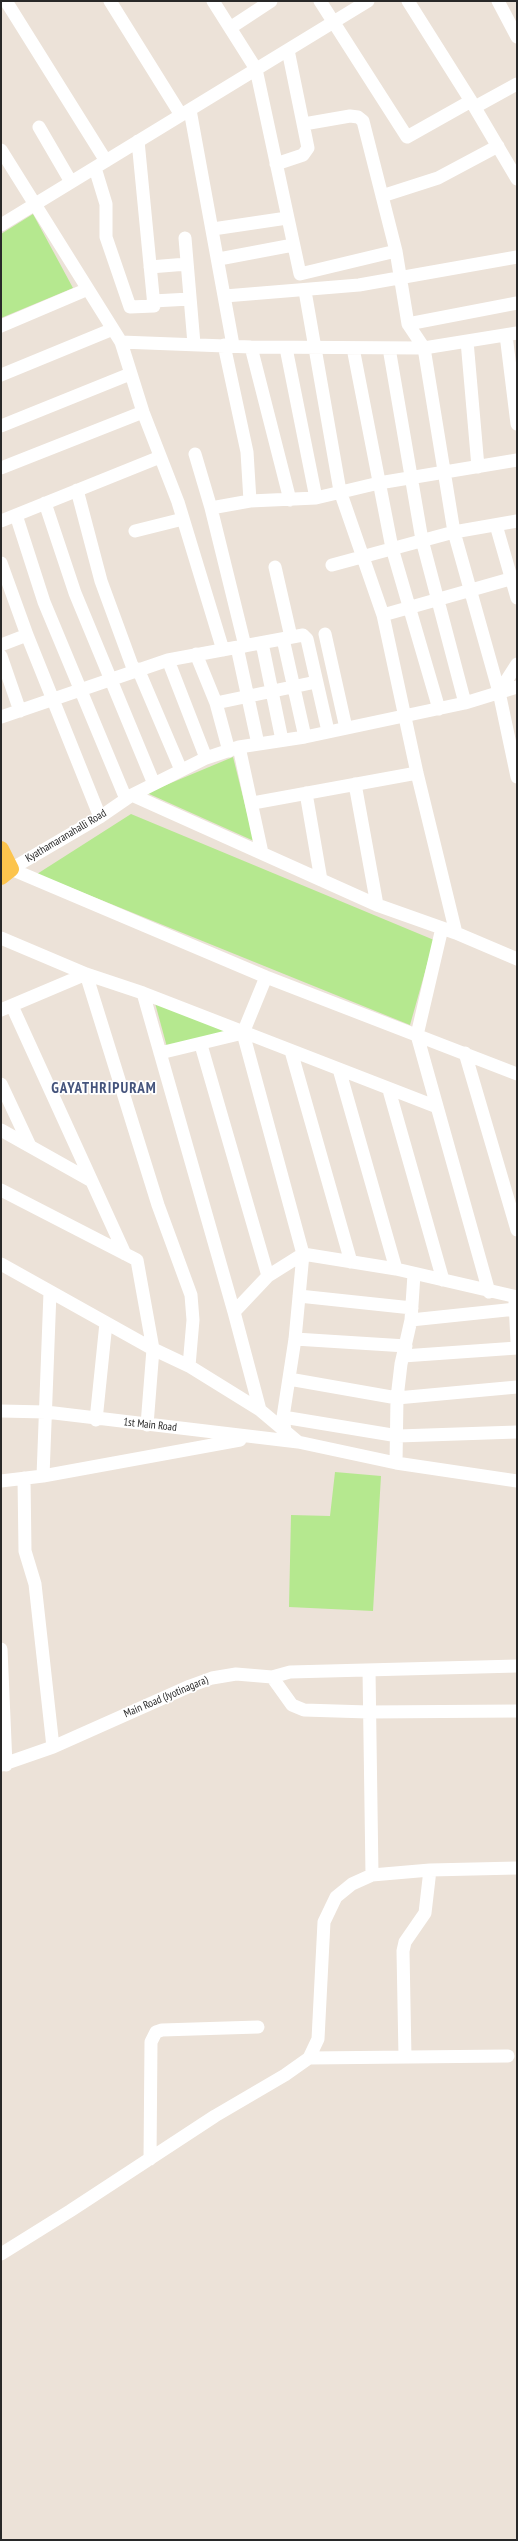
<!DOCTYPE html>
<html>
<head>
<meta charset="utf-8">
<style>
	body { margin:0 }
	#map { position:relative; width:518px; height:2541px; overflow:hidden; background:#ece2d8; font-family:"PT Sans Narrow",sans-serif }
	canvas { display:block }
	.frame { position:absolute; inset:0; border:2px solid #282828; pointer-events:none }
</style>
</head>
<body>
<div id="map">
<canvas width="518" height="2541"></canvas>
<div class="frame"></div>
</div>
<script>
const g = document.querySelector('canvas').getContext('2d');
g.lineJoin = 'round';
function fillPath(path, color) { g.fillStyle = color; g.fill(path, 'evenodd'); }
const toPath = rows => new Path2D(rows.map(r => 'M' + r).join(''));
function trace(path, color, width, dash) { g.strokeStyle = color; g.lineWidth = width; g.lineCap = dash ? 'butt' : 'round'; g.setLineDash(dash || []); g.stroke(path); }
function write(font, color, halo, rows, align = 'center') {
  g.font = font + ' "PT Sans Narrow",sans-serif'; g.lineWidth = 3.5; g.setLineDash([]); g.textBaseline = 'middle'; g.strokeStyle = halo; g.fillStyle = color; for (const [text, x, y, turn = 0] of rows) {
    g.save(); g.translate(x, y); g.rotate((+turn || 0) * Math.PI / 180); g.textAlign = isNaN(turn) ? turn : align; if (halo) g.strokeText(text, 0, 0); g.fillText(text, 0, 0); g.restore();
  }
}
fillPath(toPath([
	[33,214,73,288,1,318,1,234],
	[233,757,254,841,147,793],
	[131,814,434,940,410,1025,37,874],
	[155,1003,234,1034,167,1047],
	[335,1472,381,1476,373,1611,289,1607,291,1515,330,1516]
]), '#b5e88f');
trace(toPath([
	[6,1,106,161],
	[110,1,181,115],
	[213,1,256,69,300,274,396,251],
	[320,1,407,137,471,101],
	[408,1,471,101,517,179],
	[498,1,517,37],
	[230,28,271,1],
	[475,107,517,84],
	[190,110,233,345],
	[304,124,350,116,358,117,363,121,396,251,408,324,424,348,454,532,499,692,517,777],
	[39,127,71,182],
	[1,150,121,342,143,412,178,502,223,650],
	[276,164,303,155,308,148,288,50],
	[95,168,106,204,106,237,130,307,154,306,138,141],
	[382,196,438,178,498,146],
	[1,225,368,1],
	[213,229,287,218],
	[185,238,194,344],
	[219,259,293,245],
	[150,267,187,264],
	[305,291,340,491,383,615,417,773,456,933],
	[225,296,359,285,517,257],
	[153,301,190,299],
	[408,324,517,303],
	[1,326,88,289],
	[506,335,517,424],
	[467,341,478,467],
	[121,342,251,347,424,348,517,333],
	[224,345,247,452,250,501],
	[251,347,290,500],
	[286,348,316,498],
	[353,348,392,548,439,709],
	[389,348,422,540,465,703],
	[1,375,113,329],
	[1,426,130,374],
	[195,454,211,508,245,646],
	[1,468,143,412],
	[77,490,101,581,134,671],
	[45,503,75,593,154,784],
	[211,508,250,501,316,498,379,483,517,460],
	[16,515,44,602,126,799],
	[1,521,160,457],
	[496,525,517,598],
	[135,531,183,519],
	[1,563,27,635,100,817],
	[332,565,454,532,517,521],
	[275,567,291,637],
	[383,615,517,577],
	[325,634,346,728],
	[283,639,305,737],
	[262,643,282,740],
	[1,645,27,635],
	[237,647,258,744],
	[196,654,216,703,229,751],
	[1,656,20,711],
	[168,660,206,758],
	[138,669,181,770],
	[499,692,517,664],
	[216,703,316,682],
	[1,717,168,660,303,635,307,639,328,731],
	[239,747,262,853],
	[355,784,377,905],
	[306,793,321,880],
	[132,795,377,905,456,933,517,959],
	[253,803,417,773],
	[11,869,266,977,517,1074],
	[11,869,100,817,132,795,206,758,239,747,305,737,465,703,517,687],
	[442,928,417,1035,489,1292],
	[1,938,86,974,143,993,437,1107],
	[266,977,243,1033,303,1254,295,1339,283,1417,285,1431],
	[143,993,234,1312,260,1410],
	[12,1006,125,1254],
	[1,1010,86,974,158,1205,191,1295,193,1320,189,1366],
	[201,1045,268,1276],
	[291,1051,351,1262],
	[160,1053,243,1033],
	[465,1053,517,1230],
	[339,1069,396,1269],
	[1,1084,30,1146],
	[389,1090,443,1280],
	[1,1130,90,1180],
	[1,1190,137,1260,153,1349,147,1425],
	[1,1264,153,1349,189,1366,260,1410,298,1442,396,1463,517,1481],
	[299,1296,412,1308],
	[515,1302,517,1342],
	[234,1312,268,1276,303,1254,396,1269,517,1297],
	[411,1320,516,1309],
	[295,1339,406,1346],
	[403,1356,517,1348],
	[289,1379,397,1398,517,1387],
	[1,1411,46,1412,298,1442],
	[283,1417,398,1436,517,1432],
	[96,1420,106,1323],
	[396,1463,397,1398,401,1364,411,1320,414,1274],
	[43,1476,50,1292],
	[24,1478,25,1551,35,1584,53,1747],
	[1,1481,43,1476,240,1440],
	[1,1649,6,1765],
	[369,1670,372,1875],
	[272,1677,290,1672,517,1666],
	[1,1765,53,1747,190,1686,212,1678,236,1674,272,1677,292,1705,304,1710,368,1712,517,1711],
	[405,2057,403,1951,405,1942,425,1913,430,1870],
	[309,2058,508,2056],
	[150,2159,151,2042,156,2032,162,2030,258,2027],
	[1,2254,70,2211,215,2116,285,2075,309,2058,318,2039,324,1922,336,1897,352,1884,372,1875,430,1870,517,1868]
]), '#fff', 13);
trace(toPath([
	[1,849,11,869,1,877]
]), '#fcc44d', 16);
write('11px', '#282828', '#fff', [
	["Kyathamaranahalli Road",66,836,-31],
	["1st Main Road",150,1425,6],
	["Main Road (Jyotinagara)",166,1697,-23]
]);
g.letterSpacing = '1px';
write('bold 15px', '#45547c', '#fff', [
	["GAYATHRIPURAM",104,1089]
]);
g.letterSpacing = '0px';
</script>
</body>
</html>
